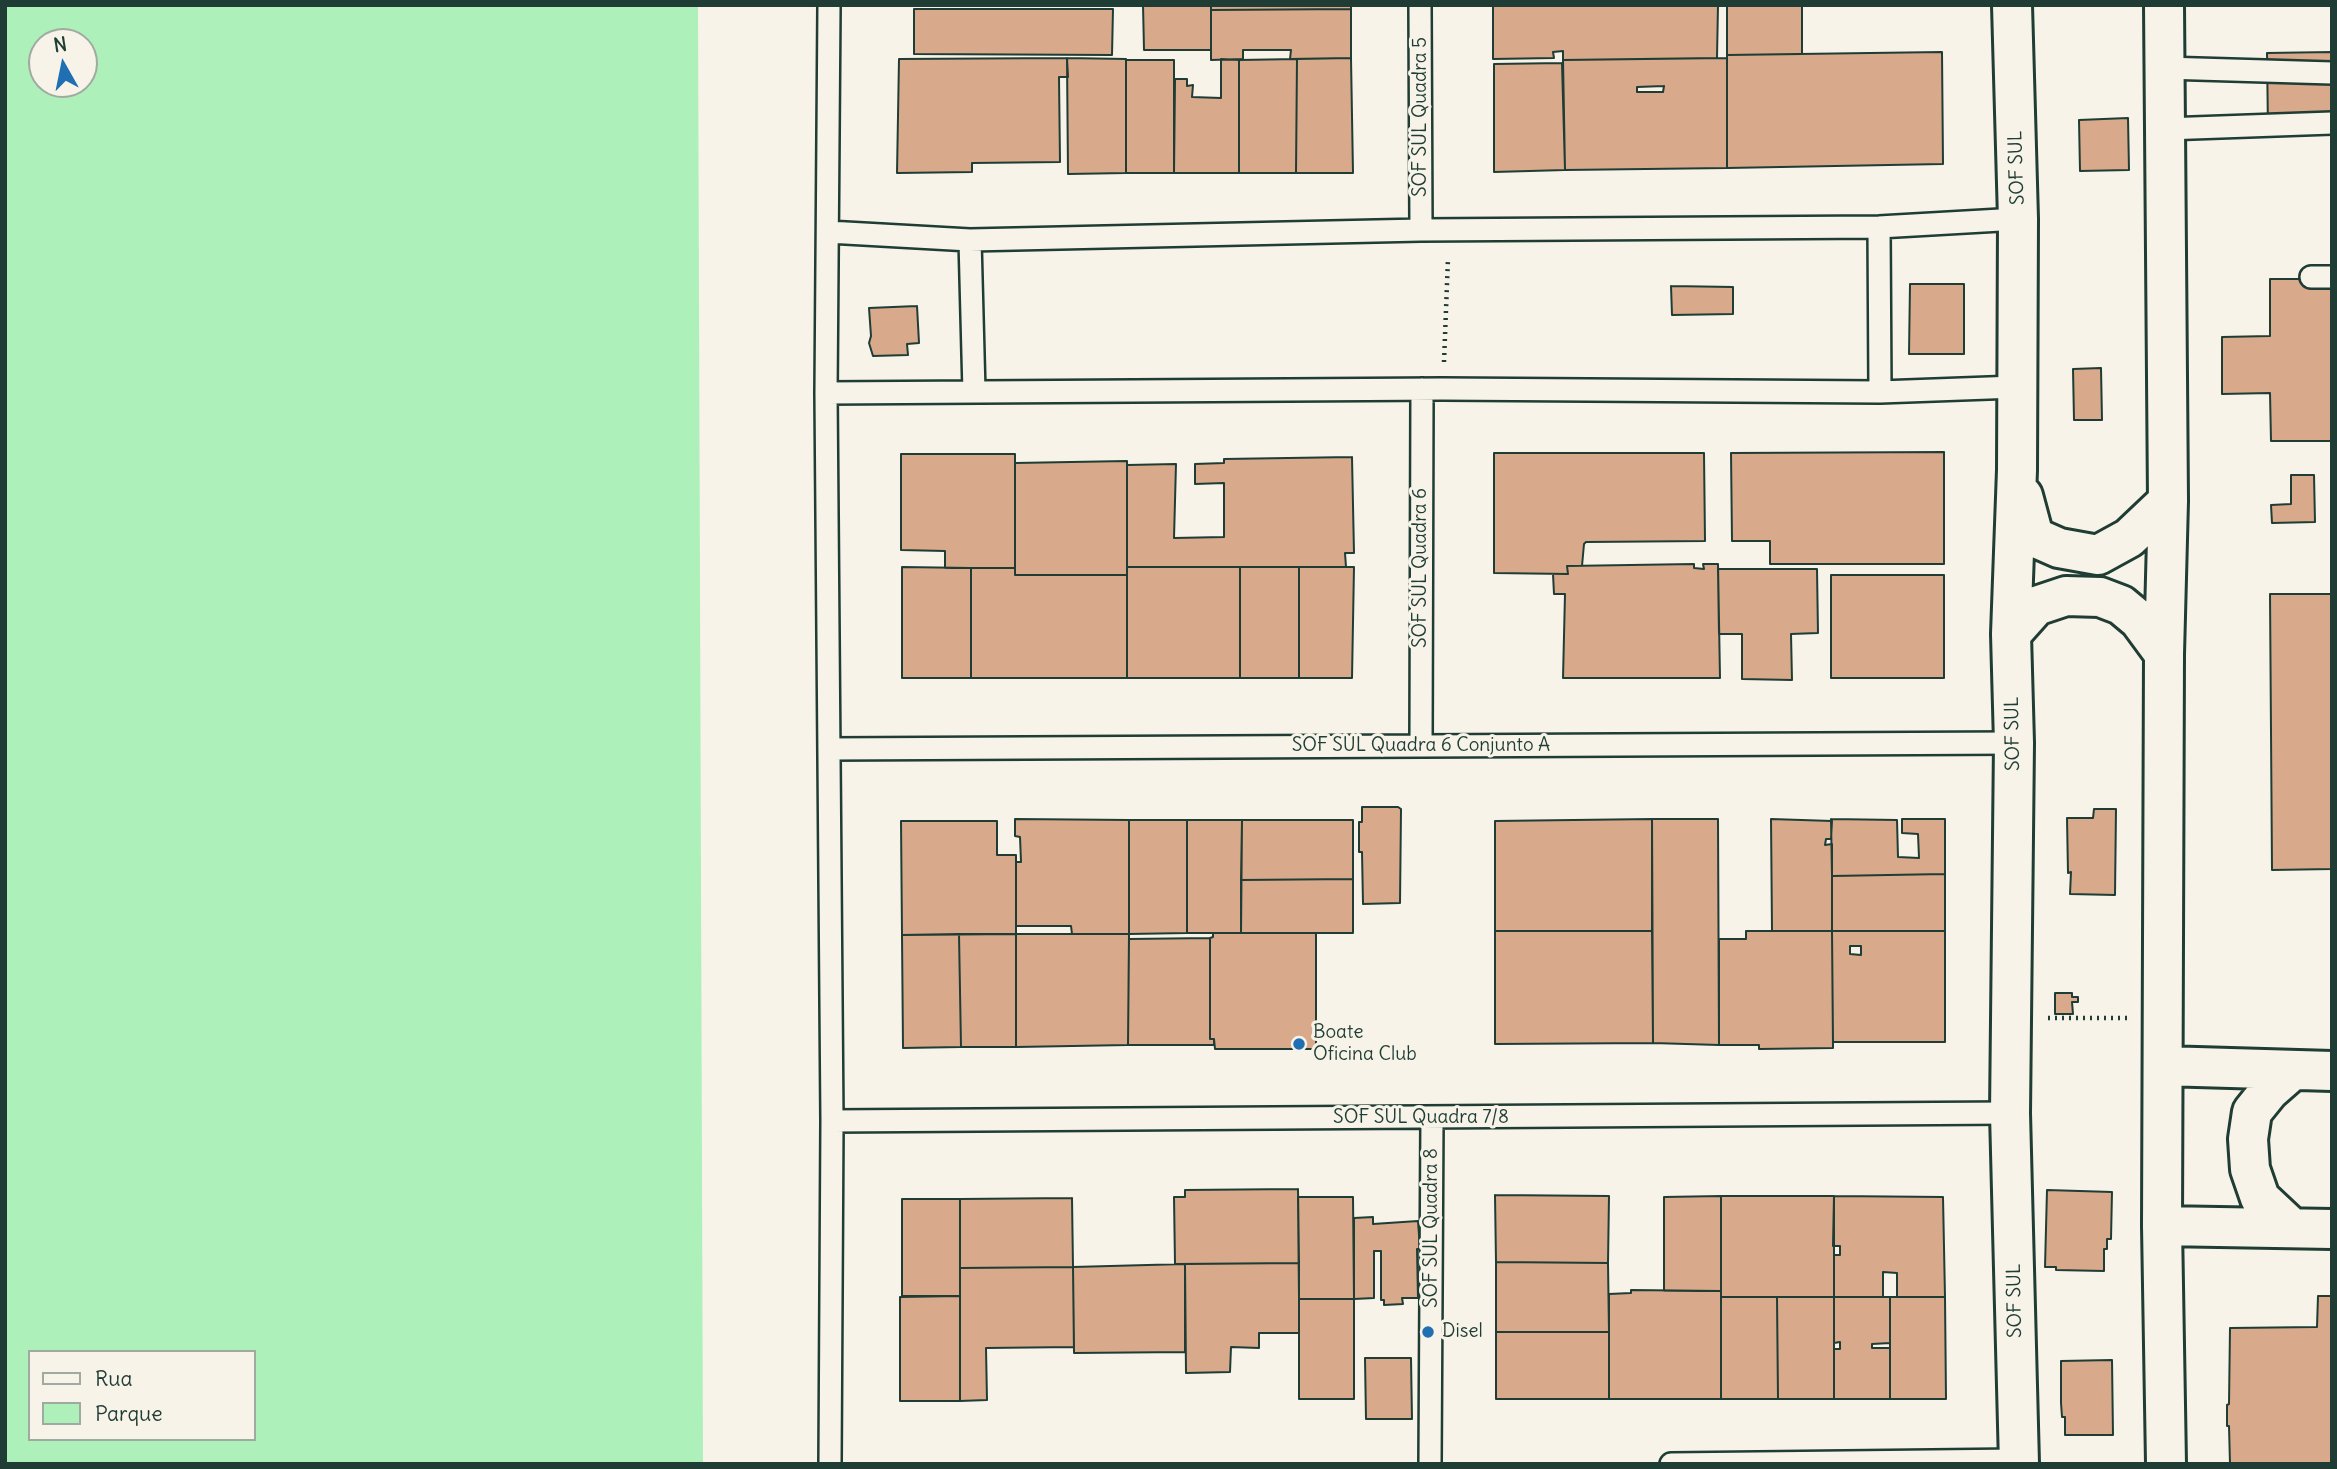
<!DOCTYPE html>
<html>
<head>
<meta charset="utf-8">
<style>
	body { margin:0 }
	#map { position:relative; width:2337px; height:1469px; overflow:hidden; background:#f7f3e8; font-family:Delius,sans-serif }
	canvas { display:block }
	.frame { position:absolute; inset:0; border:7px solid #1f3d34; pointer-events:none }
	.legend { position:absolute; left:28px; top:1350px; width:228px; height:91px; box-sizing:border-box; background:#f7f3e8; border:2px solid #a1aaa0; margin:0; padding:9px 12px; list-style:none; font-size:21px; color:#1f3d34 }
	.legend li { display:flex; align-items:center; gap:14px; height:35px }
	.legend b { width:35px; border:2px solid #a1aaa0 }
	.north { position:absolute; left:28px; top:28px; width:70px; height:70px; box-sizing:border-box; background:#f7f3e8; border:2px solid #a1aaa0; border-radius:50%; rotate:351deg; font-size:19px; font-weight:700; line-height:28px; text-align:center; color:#1f3d34 }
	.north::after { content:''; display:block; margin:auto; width:24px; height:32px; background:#1f6fb2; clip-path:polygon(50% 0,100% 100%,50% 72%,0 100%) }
</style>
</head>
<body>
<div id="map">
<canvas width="2337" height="1469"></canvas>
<div class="frame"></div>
<ul class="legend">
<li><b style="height:9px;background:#f7f3e8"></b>Rua</li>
<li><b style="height:19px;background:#adf0ba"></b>Parque</li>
</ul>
<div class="north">N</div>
</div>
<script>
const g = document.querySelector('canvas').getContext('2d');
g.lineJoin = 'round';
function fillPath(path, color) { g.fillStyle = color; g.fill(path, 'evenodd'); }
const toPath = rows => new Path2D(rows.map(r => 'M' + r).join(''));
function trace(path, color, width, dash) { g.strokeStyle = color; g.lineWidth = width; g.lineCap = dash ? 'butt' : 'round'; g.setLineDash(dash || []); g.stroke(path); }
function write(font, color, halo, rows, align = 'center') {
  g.font = font + ' Delius,sans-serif'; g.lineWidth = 6; g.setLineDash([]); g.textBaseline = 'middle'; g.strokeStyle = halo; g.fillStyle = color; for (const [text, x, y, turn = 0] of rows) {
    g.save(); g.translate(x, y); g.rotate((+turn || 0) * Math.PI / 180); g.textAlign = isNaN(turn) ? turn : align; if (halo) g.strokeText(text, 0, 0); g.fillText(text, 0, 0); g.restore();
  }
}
fillPath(toPath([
	[5,5,698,5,703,1464,5,1464],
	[42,42,84,42,84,84,42,84],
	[30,1352,254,1352,254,1439,30,1439]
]), '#adf0ba');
const building = toPath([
	[1143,5,1211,5,1211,50,1144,50,1143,5],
	[1211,5,1351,5,1351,9,1211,10,1211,5],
	[1493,5,1718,5,1717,58,1563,60,1563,51,1553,52,1554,58,1493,59,1493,5],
	[1727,5,1802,5,1802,54,1727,55,1727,5],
	[914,9,1113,9,1112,55,914,54,914,9],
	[1351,9,1351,58,1290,59,1291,50,1243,50,1243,59,1211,60,1211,10,1351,9],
	[1942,52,1943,164,1727,168,1727,55,1942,52],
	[2332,52,2332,130,2268,131,2267,53,2332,52],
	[1067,58,1068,77,1059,77,1060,162,972,163,972,172,897,173,899,59,1067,58],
	[1067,58,1126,59,1126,173,1068,174,1067,58],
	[1351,58,1353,173,1296,173,1297,59,1351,58],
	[1727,58,1727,168,1565,170,1563,60,1727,58],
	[1664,86,1663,92,1637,92,1637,87,1664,86],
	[1221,59,1239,60,1239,173,1174,173,1175,79,1187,79,1187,86,1193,85,1192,97,1221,98,1221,59],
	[1297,59,1296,173,1239,173,1239,60,1297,59],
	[1126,60,1174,60,1174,173,1126,173,1126,60],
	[1562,63,1565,170,1494,172,1494,64,1562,63],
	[2128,118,2129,170,2080,171,2079,120,2128,118],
	[2270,279,2332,279,2332,441,2271,441,2270,393,2222,394,2222,337,2270,336,2270,279],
	[1910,284,1964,284,1964,354,1909,354,1910,284],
	[1671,286,1733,287,1733,314,1672,315,1671,286],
	[917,306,919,343,907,344,908,355,873,356,869,343,871,336,869,308,917,306],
	[2101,368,2102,420,2074,420,2073,369,2101,368],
	[1944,452,1944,564,1770,564,1770,541,1732,541,1731,453,1944,452],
	[1494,453,1704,453,1705,541,1586,542,1584,544,1582,566,1567,566,1568,574,1494,573,1494,453],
	[901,454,1015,454,1015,568,945,568,945,551,901,550,901,454],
	[1352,457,1354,553,1345,553,1346,567,1127,567,1127,465,1176,464,1174,538,1224,537,1224,483,1195,484,1195,464,1224,463,1224,459,1352,457],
	[1127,461,1127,575,1015,575,1015,463,1127,461],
	[2291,475,2314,475,2315,522,2272,523,2271,505,2291,504,2291,475],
	[1694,564,1694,568,1704,569,1703,564,1718,564,1720,678,1563,678,1565,594,1554,594,1553,574,1568,574,1567,566,1694,564],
	[902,567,971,568,971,678,902,678,902,567],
	[1127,567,1240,567,1240,678,1127,678,1127,567],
	[1240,567,1299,567,1299,678,1240,678,1240,567],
	[1299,567,1354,567,1352,678,1299,678,1299,567],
	[971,568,1015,568,1015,575,1127,575,1127,678,971,678,971,568],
	[1718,569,1817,569,1818,633,1791,634,1792,680,1742,679,1742,634,1719,634,1718,569],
	[1831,575,1944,575,1944,678,1831,678,1831,575],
	[2270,594,2332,594,2332,869,2272,870,2270,594],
	[1362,807,1398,807,1401,809,1400,903,1363,904,1362,852,1359,852,1359,822,1362,822,1362,807],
	[2094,809,2116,809,2115,895,2070,894,2071,872,2068,873,2067,818,2093,818,2094,809],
	[1015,819,1129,820,1129,934,1072,934,1071,926,1016,926,1016,862,1021,862,1020,837,1015,836,1015,819],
	[1652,819,1652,931,1495,931,1495,821,1652,819],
	[1652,819,1718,819,1719,1045,1653,1043,1652,819],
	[1771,819,1832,821,1831,839,1826,839,1825,845,1832,844,1832,931,1772,931,1771,819],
	[1831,819,1897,820,1898,857,1919,858,1918,834,1902,833,1902,819,1945,819,1945,874,1832,876,1831,819],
	[1129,820,1187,820,1187,933,1129,934,1129,820],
	[1187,820,1242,820,1241,933,1187,933,1187,820],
	[1242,820,1353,820,1353,879,1241,880,1242,820],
	[901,821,997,821,997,855,1016,855,1016,934,902,935,901,821],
	[1945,874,1945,931,1832,931,1832,876,1945,874],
	[1353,879,1353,933,1241,933,1241,880,1353,879],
	[1495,931,1652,931,1653,1043,1495,1044,1495,931],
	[1746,931,1832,931,1833,1048,1759,1049,1759,1045,1719,1045,1719,939,1746,939,1746,931],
	[1832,931,1945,931,1945,1042,1833,1042,1832,931],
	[1850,946,1861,946,1861,955,1850,954,1850,946],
	[1213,933,1316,933,1316,1049,1215,1049,1214,1039,1210,1039,1210,938,1213,937,1213,933],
	[959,934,961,1047,903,1048,902,935,959,934],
	[959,934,1016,934,1016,1047,961,1047,959,934],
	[1016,934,1129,934,1128,1045,1016,1047,1016,934],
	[1210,938,1210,1039,1214,1039,1214,1045,1128,1045,1129,939,1210,938],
	[2055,993,2072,993,2072,997,2078,997,2078,1002,2072,1002,2073,1014,2055,1014,2055,993],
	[1298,1189,1299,1263,1175,1264,1174,1197,1185,1197,1185,1190,1298,1189],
	[2047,1190,2112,1192,2111,1239,2107,1239,2107,1249,2104,1249,2104,1271,2056,1270,2056,1267,2045,1267,2047,1190],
	[1495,1195,1609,1196,1608,1263,1496,1262,1495,1195],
	[1721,1196,1834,1196,1834,1297,1721,1297,1721,1196],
	[1721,1196,1721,1291,1664,1291,1664,1197,1721,1196],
	[1834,1196,1943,1197,1945,1297,1897,1297,1897,1273,1883,1272,1883,1297,1834,1297,1834,1255,1840,1255,1840,1246,1833,1246,1834,1196],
	[1298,1197,1353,1197,1354,1299,1299,1299,1298,1197],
	[1072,1198,1073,1267,960,1268,960,1199,1072,1198],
	[902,1199,960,1199,960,1296,902,1296,902,1199],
	[1373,1217,1373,1224,1418,1221,1420,1249,1417,1249,1418,1298,1402,1298,1403,1304,1384,1305,1384,1300,1381,1300,1381,1251,1374,1251,1374,1298,1354,1299,1354,1218,1373,1217],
	[1496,1262,1608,1263,1609,1332,1496,1332,1496,1262],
	[1299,1263,1299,1333,1259,1333,1259,1348,1231,1347,1230,1372,1186,1373,1185,1264,1299,1263],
	[1185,1264,1185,1352,1074,1353,1073,1267,1185,1264],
	[1073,1267,1074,1347,986,1348,987,1400,960,1401,960,1268,1073,1267],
	[1631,1290,1721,1291,1721,1399,1609,1399,1609,1294,1631,1293,1631,1290],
	[960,1296,960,1401,900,1401,900,1297,960,1296],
	[2318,1296,2332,1296,2332,1464,2230,1464,2229,1426,2227,1426,2227,1405,2229,1404,2230,1328,2317,1327,2318,1296],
	[1721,1297,1777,1297,1778,1399,1721,1399,1721,1297],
	[1777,1297,1834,1297,1834,1399,1778,1399,1777,1297],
	[1834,1297,1890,1297,1890,1343,1872,1344,1872,1348,1890,1348,1890,1399,1834,1399,1834,1349,1840,1349,1840,1342,1834,1343,1834,1297],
	[1890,1297,1945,1297,1946,1399,1890,1399,1890,1297],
	[1299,1299,1354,1299,1354,1399,1299,1399,1299,1299],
	[1496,1332,1609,1332,1609,1399,1496,1399,1496,1332],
	[1365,1358,1411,1358,1412,1419,1366,1419,1365,1358],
	[2112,1360,2113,1435,2065,1435,2065,1417,2062,1417,2061,1403,2061,1361,2112,1360]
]);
fillPath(building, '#d9a98b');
trace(building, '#1f3d34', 2);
const service = toPath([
	[829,5,826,393,832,1121,830,1464],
	[1420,5,1421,230],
	[2164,68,2332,73],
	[2165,129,2332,123],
	[1879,227,1880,392],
	[828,232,970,240,1421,230,1879,227,2018,219],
	[970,240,974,392],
	[2311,277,2332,277],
	[826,393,1442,389,1880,392,2016,387],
	[1421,746,1422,389],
	[829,749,2014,743],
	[832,1121,2010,1113],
	[1430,1464,1432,1118],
	[1671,1464,2019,1460]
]);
const tertiary = toPath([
	[2012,5,2018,219,2017,470,2011,634,2014,743,2010,1113,2019,1464],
	[2164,5,2168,501,2164,654,2162,1226,2166,1464],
	[2023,496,2034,537,2059,548,2098,555,2129,538,2168,501],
	[2011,634,2036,606,2066,596,2100,597,2121,605,2139,620,2164,654],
	[2163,1066,2332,1071],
	[2162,1226,2332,1229],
	[2292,1228,2260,1198,2250,1169,2248,1139,2252,1112,2269,1091,2293,1070]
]);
trace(service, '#1f3d34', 26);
trace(tertiary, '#1f3d34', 44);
trace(toPath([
	[1444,362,1448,258],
	[2048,1018,2127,1018]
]), '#1f3d34', 4.5, [2, 5]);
trace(service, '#f7f3e8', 21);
trace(tertiary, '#f7f3e8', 38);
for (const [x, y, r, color] of [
	[1299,1044,7,"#1f6fb2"],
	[1428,1332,7,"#1f6fb2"]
]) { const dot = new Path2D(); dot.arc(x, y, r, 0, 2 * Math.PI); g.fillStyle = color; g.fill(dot); trace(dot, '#f7f3e8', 2.5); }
write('19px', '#1f3d34', '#f7f3e8', [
	["SOF SUL Quadra 5",1421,117,-90],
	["SOF SUL",2017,168,-92],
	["SOF SUL Quadra 6",1421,568,-90],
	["SOF SUL",2013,734,-91],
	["SOF SUL Quadra 6 Conjunto A",1421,746],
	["SOF SUL Quadra 7/8",1421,1118],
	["SOF SUL Quadra 8",1432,1228,-90],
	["SOF SUL",2015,1301,-91]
]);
write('19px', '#1f3d34', '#f7f3e8', [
	["Boate",1313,1033],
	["Oficina Club",1313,1055],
	["Disel",1442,1332]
], 'left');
</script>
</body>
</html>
